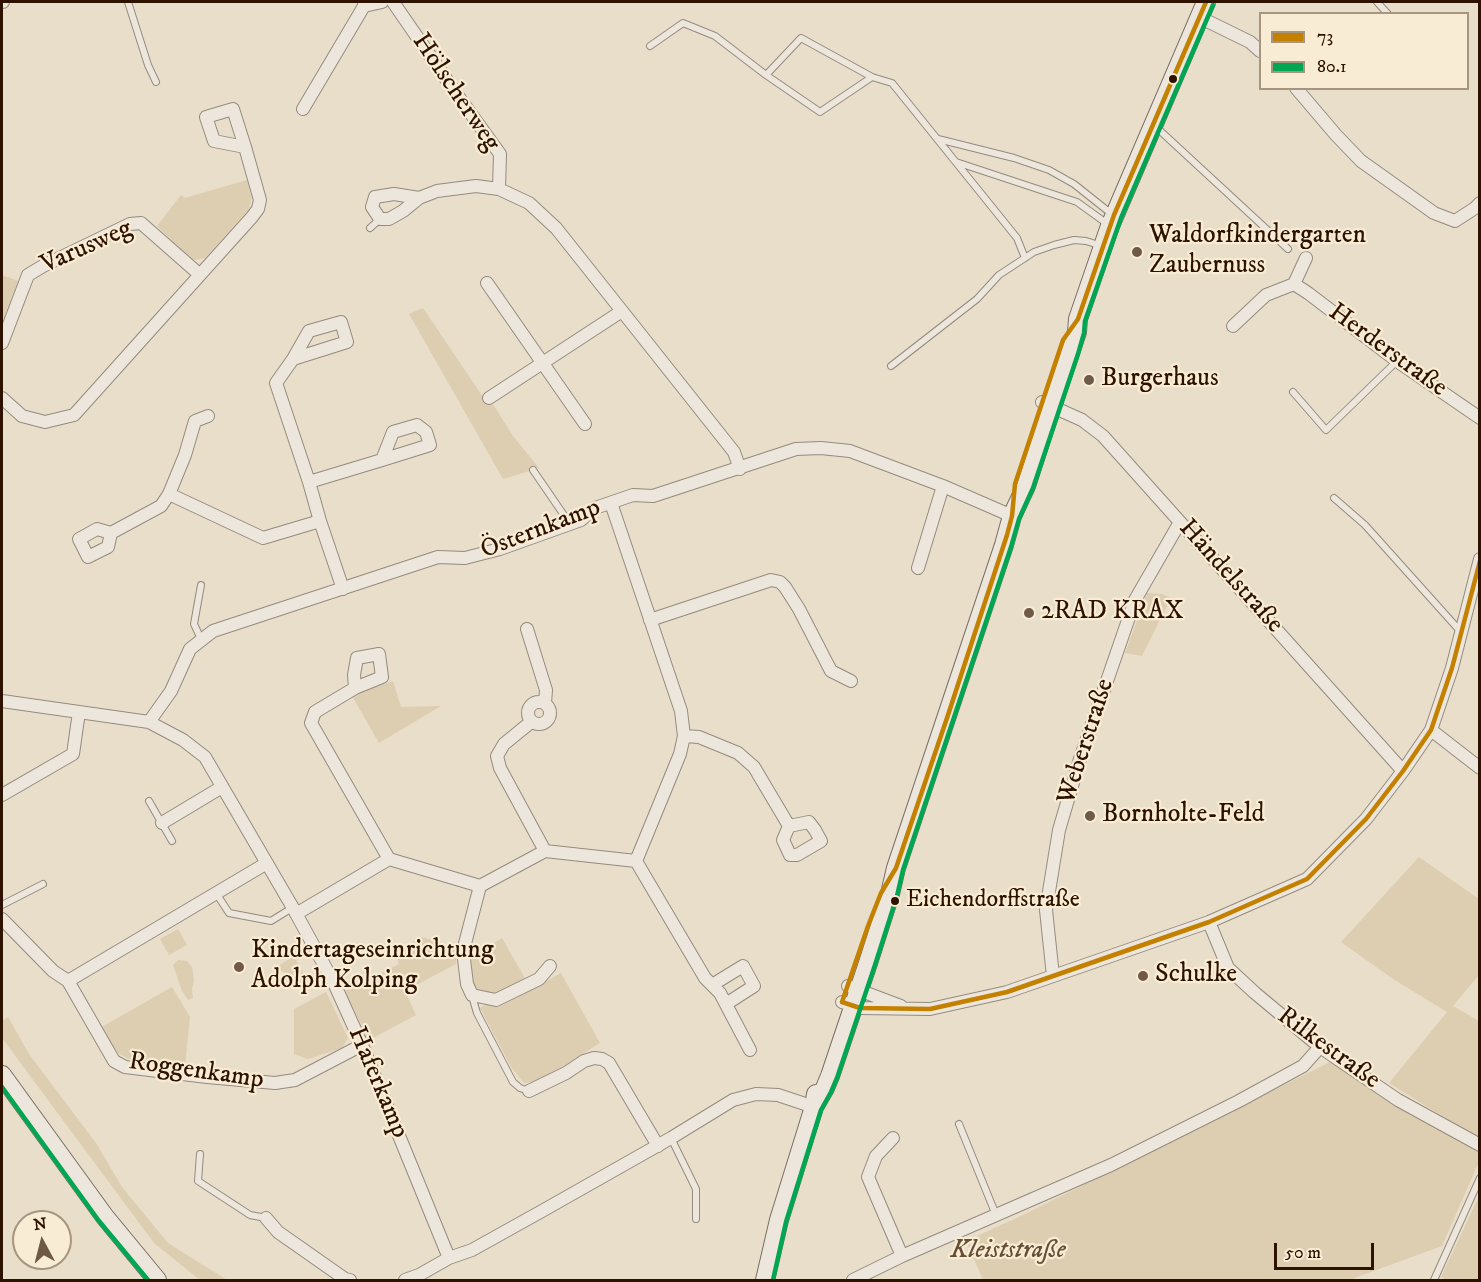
<!DOCTYPE html>
<html>
<head>
<meta charset="utf-8">
<style>
	body { margin:0 }
	#map { position:relative; width:1481px; height:1282px; overflow:hidden; background:#e9deca; font-family:"IM FELL DW Pica",serif }
	canvas { display:block }
	.frame { position:absolute; inset:0; border:3px solid #2d1200; pointer-events:none }
	.legend { position:absolute; left:1259px; top:12px; width:210px; height:78px; box-sizing:border-box; background:#f9ecd4; border:2px solid #a7957f; margin:0; padding:8px 10px; list-style:none; font-size:18px; color:#2d1200 }
	.legend li { display:flex; align-items:center; gap:12px; height:30px }
	.legend b { width:30px; border:2px solid #a7957f }
	.north { position:absolute; left:12px; top:1210px; width:60px; height:60px; box-sizing:border-box; background:#f9ecd4; border:2px solid #a7957f; border-radius:50%; rotate:353deg; font-size:16px; font-weight:700; line-height:24px; text-align:center; color:#2d1200 }
	.north::after { content:''; display:block; margin:auto; width:21px; height:27px; background:#6f5947; clip-path:polygon(50% 0,100% 100%,50% 72%,0 100%) }
	.scale { position:absolute; left:1274px; top:1243px; width:100px; height:27px; box-sizing:border-box; border:3px solid #2d1200; border-top:0; padding-left:8px; font-size:18px; line-height:21px; white-space:nowrap; color:#2d1200; -webkit-text-stroke:4px #f9ecd4; paint-order:stroke }
</style>
</head>
<body>
<div id="map">
<canvas width="1481" height="1282"></canvas>
<div class="frame"></div>
<ul class="legend">
<li><b style="height:8px;background:#c48100"></b>73</li>
<li><b style="height:8px;background:#00a651"></b>80.1</li>
</ul>
<div class="north">N</div>
<div class="scale">50 m</div>
</div>
<script>
const g = document.querySelector('canvas').getContext('2d');
g.lineJoin = 'round';
function fillPath(path, color) { g.fillStyle = color; g.fill(path, 'evenodd'); }
const toPath = rows => new Path2D(rows.map(r => 'M' + r).join(''));
function trace(path, color, width, dash) { g.strokeStyle = color; g.lineWidth = width; g.lineCap = dash ? 'butt' : 'round'; g.setLineDash(dash || []); g.stroke(path); }
function write(font, color, halo, rows, align = 'center') {
  g.font = font + ' "IM FELL DW Pica",serif'; g.lineWidth = 4.5; g.setLineDash([]); g.textBaseline = 'middle'; g.strokeStyle = halo; g.fillStyle = color; for (const [text, x, y, turn = 0] of rows) {
    g.save(); g.translate(x, y); g.rotate((+turn || 0) * Math.PI / 180); g.textAlign = isNaN(turn) ? turn : align; if (halo) g.strokeText(text, 0, 0); g.fillText(text, 0, 0); g.restore();
  }
}
fillPath(toPath([
	[247,180,251,196,251,202,249,209,205,258,195,260,190,258,157,226,181,195,185,198],
	[2,275,18,281,2,323],
	[423,308,483,397,489,398,513,436,539,468,503,479,409,314],
	[1147,593,1162,594,1171,598,1142,656,1125,653],
	[393,681,401,707,441,706,379,743,351,694],
	[1419,857,1479,899,1479,975,1453,1006,1479,1021,1479,1137,1474,1136,1389,1083,1447,1012,1393,979,1341,942],
	[178,929,187,945,169,955,160,939],
	[422,937,457,948,456,964,405,991,416,1015,369,1040,345,991,399,964,394,952],
	[502,938,526,980,497,995,483,993,474,988,470,983,469,946,482,951],
	[294,956,311,988,304,991,298,977,281,971,278,966],
	[178,960,187,961,192,967,194,980,192,989,193,998,188,1000,182,991,173,965],
	[561,973,600,1043,539,1081,524,1083,511,1067,480,1008,485,1005,499,1007],
	[172,987,190,1017,185,1066,129,1059,118,1053,100,1028],
	[326,992,348,1038,342,1048,308,1059,294,1054,294,1009],
	[8,1017,29,1054,96,1143,122,1187,168,1243,227,1280,200,1280,154,1243,2,1038,2,1021],
	[1334,1060,1393,1101,1478,1152,1478,1164,1442,1246,1349,1280,983,1280,966,1241,1023,1215],
	[1479,1196,1479,1280,1446,1280,1441,1277]
]), '#ddcdb1');
const lane = toPath([
	[128,2,148,65,156,82],
	[1377,2,1388,14],
	[650,46,683,23,715,36,766,75,820,112,872,77],
	[766,75,801,38,872,77,892,83,1017,238,1025,258],
	[1156,127,1288,249],
	[938,139,1014,158,1049,170,1074,184,1113,215],
	[956,162,1077,202,1109,225],
	[370,228,380,219],
	[891,366,977,299,999,275,1034,252,1054,245,1074,240,1086,241,1102,246],
	[1293,392,1326,430,1397,361],
	[533,470,570,524],
	[1334,498,1365,525,1461,632],
	[201,585,194,624,201,639],
	[149,801,172,841],
	[216,893,229,913,271,921,292,908],
	[2,905,43,884],
	[472,996,477,1013,513,1082,520,1088,529,1091],
	[959,1124,996,1215],
	[671,1138,696,1189,696,1219],
	[200,1154,198,1181,250,1215,266,1218],
	[1434,1280,1480,1178]
]);
const street = toPath([
	[2,2,3,2],
	[393,2,453,89,500,154,499,189],
	[364,6,382,2],
	[1199,17,1250,42,1260,51],
	[1296,88,1336,135,1361,161,1434,213,1455,221,1475,208,1480,203],
	[303,109,364,6,364,2],
	[419,198,403,211,389,219,380,219,372,207,375,197,394,194,419,198,437,191,476,186,499,189,529,203,556,228,622,311,734,452,740,469],
	[487,283,585,424],
	[1294,284,1308,293,1397,361,1480,418],
	[1233,326,1266,295,1294,284,1306,258],
	[2,343,28,275,43,266,130,224,141,223,199,274],
	[293,359,309,331,341,322,347,342,293,359,276,383,309,482,320,521,343,589],
	[2,398,22,416,45,422,74,415,252,217,258,209,260,200,245,147,233,109,206,117,214,141,245,147],
	[489,398,622,311],
	[1042,402,1082,420,1103,436,1403,771],
	[309,482,382,460,430,445,426,432,417,425,393,432,382,460],
	[169,494,263,538,320,521],
	[611,503,681,711,684,736,680,754,636,861,705,978,720,993,750,1050],
	[111,533,108,547,88,557,79,539,97,529,111,533,161,506,169,494,185,455,195,421,208,416],
	[918,568,943,486],
	[650,620,771,580,780,582,785,587,799,609,831,671,851,681],
	[527,629,546,690,545,703],
	[355,688,354,675,357,658,379,654,382,677,355,688,315,712,311,723,389,859,480,886,545,851],
	[2,701,149,722,183,740,205,757,293,908,334,983,362,1045,449,1258,472,1250,542,1211,671,1138,733,1100,756,1094,778,1095,814,1107],
	'528 713a11 11 0 1 1 22 0a11 11 0 1 1-22 0Z',
	[149,722,171,691,190,649,213,631,438,557,465,558,500,549,581,520,595,508,633,495,653,496,796,449,821,448,850,451,943,486,1012,516],
	[531,722,504,744,497,756,500,768,545,851,636,861],
	[1431,730,1480,768],
	[684,736,699,737,738,753,754,767,789,826,783,840,790,855,797,855,821,841,815,830,809,822,789,826],
	[2,795,73,754,79,712],
	[162,823,222,787],
	[267,863,68,981,114,1061,125,1067,207,1077,275,1083,295,1080,362,1045],
	[480,886,463,951,467,984,472,995,496,1000,539,979,550,966],
	[296,914,389,859],
	[2,919,53,971,68,981],
	[1209,922,1228,968,1255,993,1320,1047,1398,1100,1480,1145],
	[1053,976,1046,910,1059,830,1080,759,1135,600,1180,522],
	[712,985,743,966,754,986,726,1004],
	[848,986,901,1006],
	[842,1002,860,1008,930,1009,1007,992,1209,922,1307,879,1366,819,1403,771,1431,730,1452,668,1480,559],
	[529,1091,566,1073,584,1061,594,1058,602,1059,609,1063,658,1146],
	[893,1138,876,1156,868,1177,902,1256],
	[266,1218,278,1232,345,1279,350,1280],
	[405,1280,419,1275,449,1258],
	[853,1280,902,1256,1111,1165,1239,1101,1303,1066,1320,1047]
]);
const secondary = toPath([
	[2,1075,105,1217,157,1280],
	[814,1107,825,1088,830,1076,868,963,890,894,896,868,1004,545,1012,516,1026,486,1046,424,1077,332,1078,319,1110,226,1206,2],
	[765,1280,779,1220,814,1107,816,1094]
]);
trace(lane, '#948b7e', 8);
trace(street, '#948b7e', 14);
trace(secondary, '#796f63', 20);
trace(lane, '#ece6dd', 6);
trace(street, '#ece6dd', 12);
trace(secondary, '#ece6dd', 18);
trace(toPath([
	[1206,2,1114,215,1078,319,1063,340,1015,484,1012,516,1007,535,948,715,896,868,881,893,868,926,842,1002,860,1008,930,1009,1007,992,1209,922,1307,879,1366,819,1403,771,1431,730,1452,668,1480,561]
]), '#c48100', 4.5);
trace(toPath([
	[2,1087,99,1221,148,1280],
	[773,1280,786,1222,821,1110,831,1092,837,1078,875,965,897,896,903,870,1011,547,1019,519,1033,488,1078,354,1084,333,1085,321,1121,218,1213,5]
]), '#00a651', 4.5);
for (const [x, y, r, color] of [
	[1173,79,5,"#2d1200"],
	[1137,252,6,"#6f5947"],
	[1089,380,6,"#6f5947"],
	[1029,613,6,"#6f5947"],
	[1090,816,6,"#6f5947"],
	[895,901,5,"#2d1200"],
	[239,967,6,"#6f5947"],
	[1143,976,6,"#6f5947"]
]) { const dot = new Path2D(); dot.arc(x, y, r, 0, 2 * Math.PI); g.fillStyle = color; g.fill(dot); trace(dot, '#f9ecd4', 2); }
write('24px', '#2d1200', '#f9ecd4', [
	["Eichendorffstraße",906,901]
], 'left');
write('26px', '#2d1200', '#f9ecd4', [
	["Hölscherweg",455,93,56],
	["Varusweg",87,248,-24],
	["Herderstraße",1387,351,36],
	["Östernkamp",541,530,-21],
	["Händelstraße",1230,577,48],
	["Weberstraße",1087,742,-72],
	["Rilkestraße",1328,1049,36],
	["Roggenkamp",196,1072,8],
	["Haferkamp",377,1083,67]
]);
write('26px', '#2d1200', '#f9ecd4', [
	["Waldorfkindergarten",1149,237],
	["Zaubernuss",1149,267],
	["Burgerhaus",1101,380],
	["2RAD KRAX",1041,613],
	["Bornholte-Feld",1102,816],
	["Kindertageseinrichtung",251,952],
	["Adolph Kolping",251,982],
	["Schulke",1155,976]
], 'left');
write('italic 26px', '#674f37', '#f9ecd4', [
	["Kleiststraße",1008,1252]
]);
</script>
</body>
</html>
